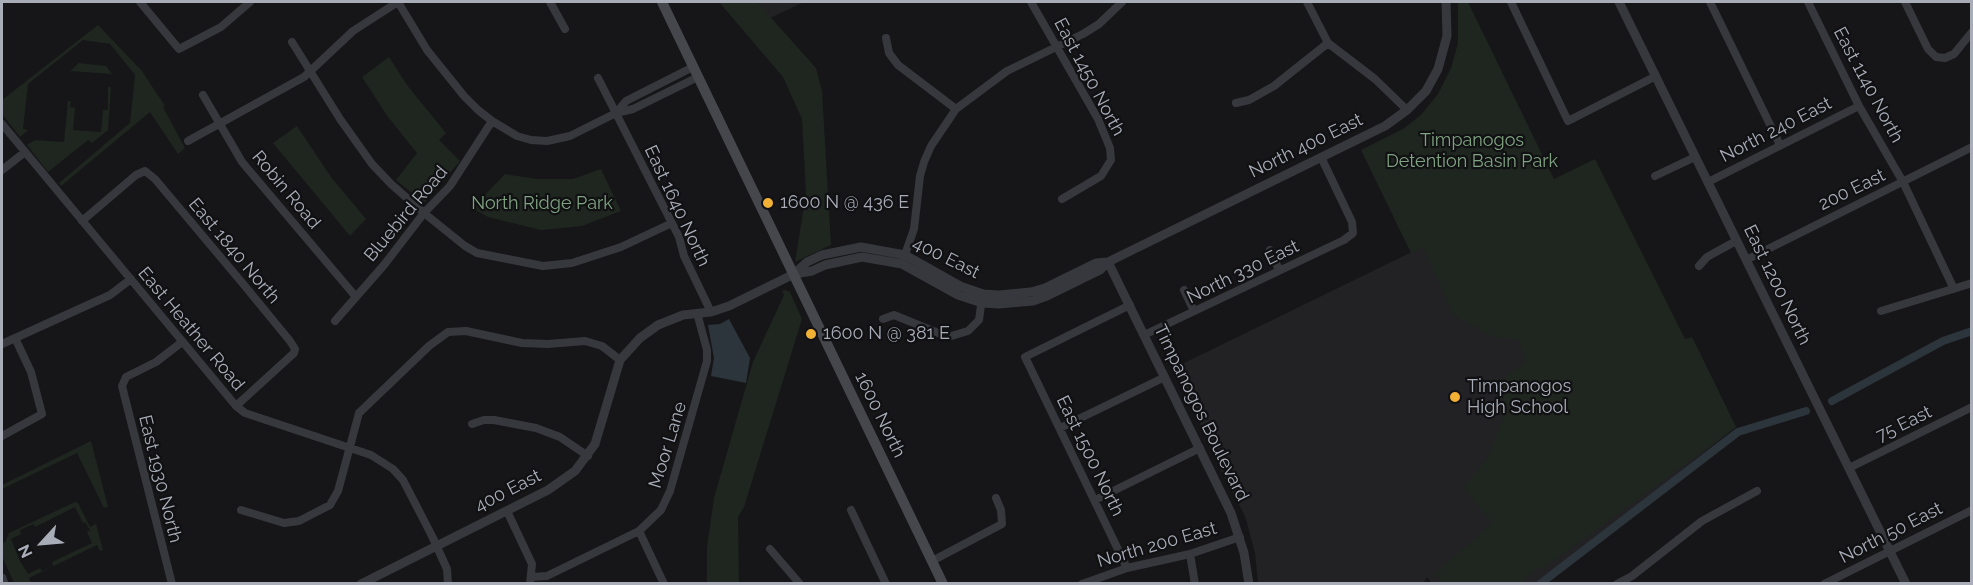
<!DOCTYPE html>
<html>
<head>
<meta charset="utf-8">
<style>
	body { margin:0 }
	#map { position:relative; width:1973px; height:585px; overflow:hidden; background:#161618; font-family:Raleway,sans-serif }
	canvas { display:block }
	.frame { position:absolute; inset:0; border:3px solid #a8adb8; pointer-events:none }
	.north { position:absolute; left:12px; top:513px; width:60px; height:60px; -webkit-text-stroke:4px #111113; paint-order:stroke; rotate:244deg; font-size:16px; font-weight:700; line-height:24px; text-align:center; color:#a8adb8 }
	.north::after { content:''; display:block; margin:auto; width:21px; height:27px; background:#a8adb8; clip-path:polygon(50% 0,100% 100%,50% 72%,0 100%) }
</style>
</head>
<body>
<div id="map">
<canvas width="1973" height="585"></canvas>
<div class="frame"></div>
<div class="north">N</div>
</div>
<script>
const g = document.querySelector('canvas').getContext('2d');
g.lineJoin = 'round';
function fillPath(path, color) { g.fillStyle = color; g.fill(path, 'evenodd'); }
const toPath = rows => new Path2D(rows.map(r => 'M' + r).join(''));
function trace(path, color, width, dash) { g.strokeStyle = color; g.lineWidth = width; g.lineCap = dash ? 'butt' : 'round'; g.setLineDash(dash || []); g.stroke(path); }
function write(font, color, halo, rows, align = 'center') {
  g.font = font + ' Raleway,sans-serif'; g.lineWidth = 4.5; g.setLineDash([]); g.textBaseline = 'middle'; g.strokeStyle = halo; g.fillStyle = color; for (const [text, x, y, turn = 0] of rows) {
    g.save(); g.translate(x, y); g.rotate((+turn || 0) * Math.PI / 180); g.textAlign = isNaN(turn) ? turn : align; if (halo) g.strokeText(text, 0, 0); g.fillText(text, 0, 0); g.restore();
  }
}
fillPath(toPath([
	[757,2,804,2,770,18],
	[1422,247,1686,340,1692,337,1736,427,1539,583,1432,583,1427,577,1423,584,1258,583,1255,553,1245,516,1215,459,1176,367]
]), '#222225');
fillPath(toPath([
	[719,2,757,2,816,68,822,91,831,245,795,262,806,194,802,119,783,77],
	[1458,2,1468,2,1554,179,1595,159,1685,339,1692,337,1736,427,1548,565,1535,570,1521,583,1444,583,1435,574,1492,523,1463,487,1487,459,1503,418,1505,377,1526,362,1518,339,1493,337,1453,315,1423,247,1411,253,1361,150,1403,129,1421,115,1438,94,1451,68,1458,43],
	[98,25,142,71,165,106,163,107,185,148,178,154,150,112,61,186,59,183,130,123,135,75,110,44,83,40,28,84,23,129,28,130,20,137,2,114,2,100],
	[389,57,407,85,446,133,439,140,460,161,424,203,396,180,417,153,388,117,362,77],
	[79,63,106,66,112,74,70,71],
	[108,87,111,87,108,130,92,143,88,140,48,172,27,145,35,140,64,142,68,101,71,101,70,107,75,108,73,130,101,132,103,110,108,110],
	[297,126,331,177,366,219,350,236,273,143],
	[601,169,621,211,582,226,541,230,488,217,472,208,505,174,536,179,573,179],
	[785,290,790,292,802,319,744,507,738,517,739,583,707,583,707,547,714,498,753,362,784,295,782,291],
	[91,441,108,507,104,508,77,453,2,489,2,485],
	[75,502,78,503,90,527,96,524,103,550,100,551,97,545,29,578,31,583,14,583,2,556,2,544,5,542,9,533],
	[75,507,83,523,85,522,90,530,87,532,92,543,52,562,53,566,42,571,40,568,28,574,20,561,11,539,21,534,20,530,34,524,35,527]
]), '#1e261f');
fillPath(toPath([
	[729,319,750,358,746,383,711,376,714,358,708,325,720,324]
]), '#2c353c');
trace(toPath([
	[1832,401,1943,341,1972,331],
	[1540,584,1738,432,1806,411]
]), '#2c353c', 8);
trace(toPath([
	[140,2,179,49,221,27,250,2],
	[398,2,427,50,464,96,478,110,492,121,517,136,531,140,547,141,570,136,616,113,633,109,698,77],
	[550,2,565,29],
	[1031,2,1098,119,1110,148,1111,160,1101,176,1062,199],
	[1307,2,1328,43,1375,79,1407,110],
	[1511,2,1568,121,1656,76],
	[1710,2,1780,145],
	[1808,2,1859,106,1903,182,1954,289],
	[1905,2,1928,49,1936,57,1945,58,1954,54,1972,32],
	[886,38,889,53,898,65,956,109],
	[292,42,340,119,372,164,391,184,424,213,465,246,477,253,543,266,572,263,621,247,672,223],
	[598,78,679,237,684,256,711,312],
	[203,95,242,162,356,297],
	[1236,103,1249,100,1274,86,1328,43],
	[616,113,626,101,693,67],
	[2,124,236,406,245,413,371,455,393,469,403,480,432,536,447,569,448,584],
	[188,141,304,77,353,31,398,2],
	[2,170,25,152],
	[1655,176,1695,157],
	[1708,182,1859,106],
	[82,221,136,175,145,171,155,179,244,285,290,341,295,349,294,353,236,406],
	[1270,250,1279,270],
	[903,260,914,229,920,176,924,162,931,146,956,109,1007,71,1083,34,1099,24,1122,2],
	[1746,260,1972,147],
	[1699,266,1707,257,1736,241],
	[1184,290,1194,311],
	[1881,311,1972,283],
	[883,319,894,315,948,337,968,331,979,320,982,298],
	[335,321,384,265,424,213,450,186,492,121],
	[1144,335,1344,240,1353,233,1352,222,1321,157],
	[2,344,110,295,131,279],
	[472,424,484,420,494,420,536,428,560,437,588,456],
	[1060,428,1165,377],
	[2,436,42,414,31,372,15,338],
	[1849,468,1972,407],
	[1095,500,1200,448],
	[241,510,284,523,299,521,330,505,338,491,359,413,429,346,448,332,466,331,522,343,548,344,585,341,602,346,620,360],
	[851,510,886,584],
	[507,511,532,564,530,584],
	[639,531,664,584],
	[770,549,800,584],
	[1190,554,1195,584],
	[932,561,1002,524,1001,510,996,498],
	[1127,568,1025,357,1130,305],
	[531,577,547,576,639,531,661,510,670,491,707,361,707,350,697,313],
	[172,584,122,386,126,377,156,362,182,342],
	[1082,584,1127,568,1190,554,1240,537],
	[1617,584,1632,576,1702,521,1757,491],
	[1824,584,1972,510]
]), '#37383d', 8);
trace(toPath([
	[1619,2,1906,584],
	[1108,262,1231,513,1244,553,1249,584],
	[794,274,807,262,822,255,861,247,905,255,960,286,983,294,999,295,1031,292,1045,288,1096,263,1108,262],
	[2,578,4,584],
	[361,584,548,490,575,471,595,444,620,360,640,338,658,325,683,315,711,312,729,306,794,274,812,271,825,265,862,257,902,264,958,295,982,303,999,304,1033,301,1047,296,1100,270,1108,262,1385,126,1407,110,1426,91,1438,69,1447,36,1446,2]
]), '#37383d', 9);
trace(toPath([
	[662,2,943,584]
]), '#45474d', 10);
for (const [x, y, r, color] of [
	[768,203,6,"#f2b134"],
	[811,334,6,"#f2b134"],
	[1455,397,6,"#f2b134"]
]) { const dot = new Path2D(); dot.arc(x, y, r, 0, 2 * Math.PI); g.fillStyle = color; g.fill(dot); trace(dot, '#111113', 2); }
write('18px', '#a8adb8', '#111113', [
	["East 1450 North",1089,77,62],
	["East 1140 North",1868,85,62],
	["North 240 East",1776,130,-27],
	["North 400 East",1306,146,-26],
	["Robin Road",286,190,50],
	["200 East",1852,190,-26],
	["East 1640 North",677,206,65],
	["Bluebird Road",406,214,-50],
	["East 1840 North",234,251,50],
	["400 East",946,258,26],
	["North 330 East",1243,272,-26],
	["East 1200 North",1777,285,64],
	["East Heather Road",191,329,50],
	["Timpanogos Boulevard",1201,413,64],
	["1600 North",880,415,64],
	["75 East",1904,424,-26],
	["Moor Lane",668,445,-73],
	["East 1500 North",1090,456,64],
	["East 1930 North",160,479,76],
	["400 East",508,491,-27],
	["North 50 East",1891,533,-27],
	["North 200 East",1157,545,-16]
]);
write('18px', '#7fa381', '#111113', [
	["Timpanogos",1472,141],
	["Detention Basin Park",1472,162],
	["North Ridge Park",542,204]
]);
write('18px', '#a8adb8', '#111113', [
	["1600 N @ 436 E",780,203],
	["1600 N @ 381 E",823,334],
	["Timpanogos",1467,387],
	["High School",1467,408]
], 'left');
</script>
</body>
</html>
